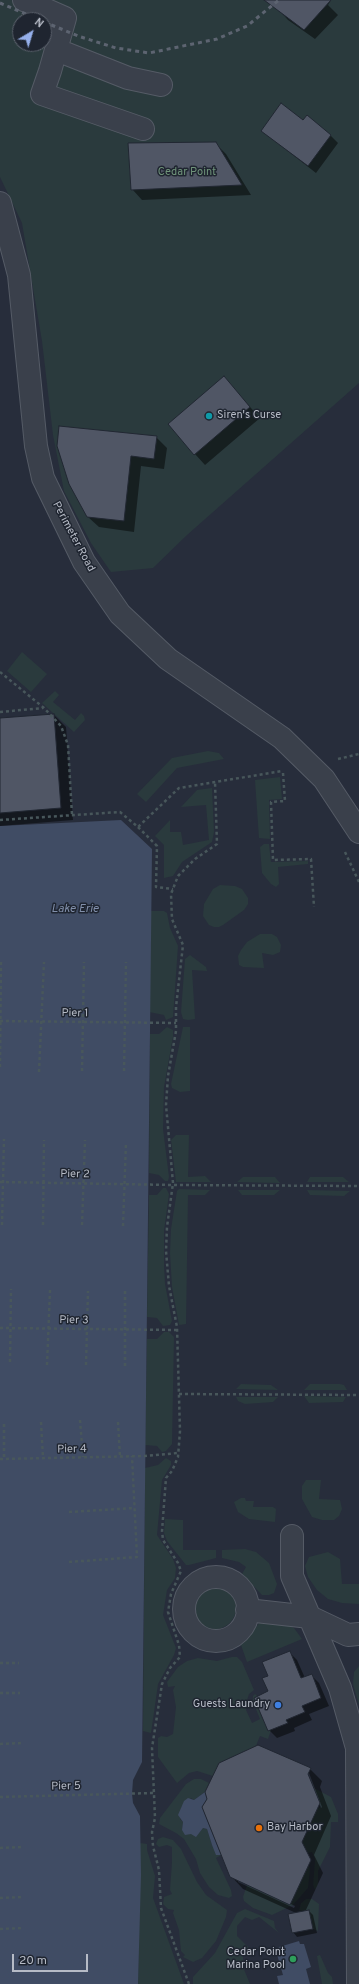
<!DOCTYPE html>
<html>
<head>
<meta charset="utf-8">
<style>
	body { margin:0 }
	#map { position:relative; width:359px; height:1984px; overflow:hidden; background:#272d3b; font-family:Overpass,sans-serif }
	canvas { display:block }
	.north { position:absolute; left:12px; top:12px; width:40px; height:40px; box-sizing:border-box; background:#1f2530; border:1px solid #5b616c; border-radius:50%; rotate:38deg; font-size:11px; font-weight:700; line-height:16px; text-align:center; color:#b6bbc6 }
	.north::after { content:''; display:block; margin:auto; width:14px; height:18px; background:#96b0eb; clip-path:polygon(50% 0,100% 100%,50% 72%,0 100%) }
	.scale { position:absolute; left:12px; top:1954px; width:76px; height:18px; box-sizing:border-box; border:2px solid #b6bbc6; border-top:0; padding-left:5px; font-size:12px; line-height:14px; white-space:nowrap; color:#b6bbc6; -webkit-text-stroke:3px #1f2530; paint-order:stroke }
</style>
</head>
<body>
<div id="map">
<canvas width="359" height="1984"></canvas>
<div class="north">N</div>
<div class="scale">20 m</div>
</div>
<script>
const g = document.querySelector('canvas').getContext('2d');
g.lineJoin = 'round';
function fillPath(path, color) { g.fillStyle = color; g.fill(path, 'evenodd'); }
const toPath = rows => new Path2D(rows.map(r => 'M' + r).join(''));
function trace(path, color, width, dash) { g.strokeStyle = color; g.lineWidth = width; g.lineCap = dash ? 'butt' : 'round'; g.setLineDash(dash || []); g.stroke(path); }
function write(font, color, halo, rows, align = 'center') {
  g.font = font + ' Overpass,sans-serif'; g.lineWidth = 3; g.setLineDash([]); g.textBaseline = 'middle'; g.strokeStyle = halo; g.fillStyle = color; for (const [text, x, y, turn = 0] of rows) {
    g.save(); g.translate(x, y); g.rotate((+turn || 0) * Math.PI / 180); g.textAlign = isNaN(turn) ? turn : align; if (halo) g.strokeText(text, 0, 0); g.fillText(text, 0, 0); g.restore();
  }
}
fillPath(toPath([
	[0,0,359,0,359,383,187,535,153,568,111,572,91,543,64,491,53,435,42,341,22,223,0,177],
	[20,20,44,20,44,44,20,44],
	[22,652,47,674,31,692,7,671],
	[55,691,59,695,53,702,75,720,81,713,84,716,85,720,74,732,42,703],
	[208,751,219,753,224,759,177,768,146,802,137,794,172,758],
	[280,777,282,799,269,800,270,839,259,838,255,780],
	[212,788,214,832,212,842,182,862,173,876,164,878,164,845,155,836,170,820,170,832,181,832,183,845,209,840,206,805,181,807,197,790],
	[264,844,269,844,271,862,308,861,308,864,278,867,279,884,276,887,271,884,262,873,260,847],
	[220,885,235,886,242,889,248,898,248,904,244,910,223,925,219,927,214,927,209,925,203,916,204,904,213,889],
	[151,911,164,911,167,913,170,928,178,946,173,1017,166,1020,164,1015,149,1012],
	[260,934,272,934,277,937,281,945,280,952,273,955,262,953,264,968,243,967,239,965,238,956,241,950,247,942],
	[190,955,206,967,207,971,192,970,195,1019,188,1020,183,1019,181,1012,185,959],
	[167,1027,173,1030,173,1037,164,1087,163,1129,169,1177,168,1181,165,1181,159,1175,149,1173,150,1034,159,1034],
	[183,1027,190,1027,190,1091,180,1092,172,1088,171,1084],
	[176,1135,189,1135,188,1177,205,1176,211,1182,176,1182,171,1140],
	[243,1177,275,1177,280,1183,237,1182],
	[310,1177,343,1177,349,1182,307,1182],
	[163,1188,166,1188,169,1194,164,1231,164,1265,165,1284,172,1321,170,1325,163,1326,157,1318,147,1317,149,1195,157,1195],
	[179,1189,210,1190,205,1195,188,1195,186,1324,179,1325,172,1287,170,1253,171,1229,177,1191],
	[238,1190,280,1190,274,1195,242,1195],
	[307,1190,350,1191,344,1196,310,1195],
	[164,1332,169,1332,174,1337,172,1444,166,1451,162,1452,157,1446,145,1445,147,1339,157,1339],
	[241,1384,271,1385,278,1390,236,1389],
	[310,1384,340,1384,344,1385,347,1390,304,1390],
	[304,1396,346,1397,343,1402,309,1403],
	[236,1397,278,1397,273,1402,245,1404,238,1401],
	[166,1458,171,1461,171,1465,162,1480,157,1535,173,1559,176,1568,175,1578,167,1590,163,1615,176,1648,174,1655,158,1684,151,1733,143,1731,145,1468,158,1465],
	[306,1480,321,1480,319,1499,340,1500,342,1509,339,1516,334,1520,322,1520,312,1517,302,1499,302,1486],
	[241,1498,245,1498,246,1501,254,1501,253,1507,273,1507,276,1509,275,1522,249,1519,238,1512,234,1502],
	[165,1519,183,1520,183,1550,216,1550,216,1558,189,1565,186,1565,167,1541,164,1533],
	[245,1549,256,1552,269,1563,277,1584,274,1593,269,1595,262,1595,242,1574,246,1567,239,1562,222,1558,222,1550],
	[328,1552,340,1559,342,1584,359,1584,359,1604,342,1603,328,1599,317,1590,308,1577,305,1566,309,1557],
	'194 1608a21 21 0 1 1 42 0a21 21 0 1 1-42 0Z',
	[261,1621,282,1621,294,1628,302,1639,247,1662,241,1645],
	[232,1657,237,1657,242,1662,254,1690,249,1694,246,1704,246,1710,252,1723,260,1719,253,1702,253,1696,255,1694,257,1696,255,1698,271,1730,268,1739,260,1736,253,1753,247,1750,219,1763,213,1776,197,1771,189,1773,177,1783,158,1757,158,1738,161,1736,167,1737,173,1734,176,1707,173,1690,175,1686,168,1687,167,1682,178,1667,187,1661,198,1658,217,1661],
	[359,1666,359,1705,353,1684,354,1672],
	[194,1779,201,1779,209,1783,205,1792,194,1800,191,1798,182,1806,180,1819,183,1822,182,1830,191,1834,199,1833,203,1828,207,1829,212,1845,219,1855,221,1855,216,1858,231,1890,232,1896,229,1898,218,1895,209,1887,200,1873,196,1859,184,1839,176,1833,159,1824,160,1818,186,1784],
	[314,1788,331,1797,338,1814,338,1822,331,1822,330,1847,318,1871,318,1884,315,1890,313,1885,315,1859,312,1852,308,1853,302,1842,315,1814,313,1810,321,1807],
	[163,1837,173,1840,181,1849,197,1882,206,1895,227,1910,226,1917,216,1941,202,1958,193,1962,183,1957,185,1955,181,1951,179,1930,173,1913,174,1910,168,1909,163,1904,164,1897,172,1894,170,1890,172,1862,172,1847,167,1845,159,1847,156,1844,158,1839],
	[140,1843,147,1844,147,1850,155,1876,153,1898,184,1984,138,1984],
	[309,1864,310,1871,308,1888,293,1905,272,1915,253,1908,244,1901,243,1897,247,1885],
	[306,1899,312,1899,319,1904,318,1931,313,1929,309,1910,302,1911,299,1910,301,1903],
	[245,1909,274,1921,275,1928,279,1933,259,1917,252,1920,245,1917,237,1926,237,1936,254,1953,243,1954,243,1967,250,1984,193,1984,193,1977,215,1953,237,1913],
	[320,1955,328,1973,332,1977,333,1984,322,1984,317,1956]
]), '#2a3a3d');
fillPath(toPath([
	[121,820,152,849,142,1762,133,1780,132,1794,133,1803,140,1816,141,1875,138,1984,0,1984,0,826],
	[205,1792,207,1799,202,1807,221,1855,216,1855,212,1845,207,1829,203,1828,196,1837,191,1834,185,1835,182,1830,183,1822,178,1815,184,1801,188,1798,194,1800],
	[299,1941,300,1944,304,1944,311,1967,306,1969,310,1984,279,1984,277,1976,283,1975,276,1951,279,1947]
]), '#404c64');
fillPath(toPath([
	[287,0,331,0,328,5,338,15,315,39,288,20,278,9],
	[304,121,330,135,338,143,316,173,262,131],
	[215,143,226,154,251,195,142,200,132,189],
	[224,378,260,418,205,465,195,454],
	[156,437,167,448,164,469,141,466,134,532,99,527,88,517,70,484],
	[54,715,66,727,73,820,0,826,0,719],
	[289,1652,297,1660,305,1678,311,1675,319,1683,329,1706,309,1714,312,1720,294,1728,295,1731,277,1738,269,1730,269,1677],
	[258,1747,310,1769,322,1781,320,1787,331,1816,314,1855,323,1873,305,1912,309,1911,313,1915,317,1933,297,1937,293,1932,289,1915,296,1913,243,1889,231,1876,203,1807,208,1799,206,1792,219,1764],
	[307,1773,309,1773,322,1807,321,1808],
	[238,1879,295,1906,294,1908,238,1882]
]), '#0007');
const building = toPath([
	[264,0,331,0,304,30,264,0],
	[281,103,303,120,307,115,331,135,308,166,261,131,281,103],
	[216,142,242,185,131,190,128,143,216,142],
	[224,376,250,407,194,455,168,424,224,376],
	[59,426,157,436,154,459,131,456,124,521,87,517,69,484,57,446,59,426],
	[54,714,61,808,0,813,0,718,54,714],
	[290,1651,301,1678,312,1674,321,1698,302,1706,305,1712,286,1720,288,1723,268,1731,254,1698,268,1691,262,1678,268,1676,262,1662,290,1651],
	[258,1745,311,1768,308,1774,320,1803,302,1842,311,1860,290,1905,230,1877,202,1807,207,1799,205,1792,219,1763,258,1745],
	[309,1910,313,1929,292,1933,288,1914,309,1910]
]);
fillPath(building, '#505665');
trace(building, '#212732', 1);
const minor = toPath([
	[24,0,65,18,50,71,42,94,143,129],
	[57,50,128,78,161,85],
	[0,203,19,275,36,446,43,478,84,562,120,614,168,659,282,738,324,779,359,832],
	[292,1536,292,1576,340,1688,357,1748,358,1984],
	'184 1609a32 32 0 1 1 64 0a32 32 0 1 1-64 0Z',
	[247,1610,310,1617,348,1635,359,1634]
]);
trace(minor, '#555b66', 24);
trace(toPath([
	[0,672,44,708,61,726,68,745,72,815],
	[0,712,43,708],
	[338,759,359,754],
	[283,773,285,801,271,802,273,860,311,859,314,907],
	[0,820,120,812,138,827,179,788,282,771],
	[138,827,157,846,156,887,173,889],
	[345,852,359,882],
	[0,1021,176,1023],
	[0,1067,1,960],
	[82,1071,84,962],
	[124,1071,126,962],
	[39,1072,44,962],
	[0,1182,173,1185,359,1186],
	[2,1225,4,1139],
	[43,1225,44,1140],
	[82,1225,85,1140],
	[123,1226,126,1142],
	[0,1328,177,1330],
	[10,1362,11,1289],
	[47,1365,50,1290],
	[86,1365,88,1291],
	[125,1366,125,1290],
	[179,1394,359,1395],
	[80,1420,83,1457],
	[41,1422,43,1458],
	[118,1422,120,1457],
	[4,1424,4,1459],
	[0,1459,145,1456,178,1453],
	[69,1512,135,1508],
	[69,1562,137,1557,132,1456],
	[0,1663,19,1663],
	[0,1693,20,1693],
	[0,1744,21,1743],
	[0,1797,153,1793],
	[0,1848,23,1847],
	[0,1898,24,1897],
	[0,1929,24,1928],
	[189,1984,161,1908,159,1870,153,1846,152,1832,155,1818,152,1748,162,1684,170,1668,180,1657,179,1645,168,1612,171,1594,181,1571,178,1563,163,1540,162,1531,166,1478,172,1471,178,1457,180,1431,177,1327,169,1286,166,1251,167,1227,173,1183,166,1105,168,1076,176,1031,176,1007,183,945,172,919,171,894,178,876,195,859,217,844,215,782]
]), '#48575b', 2.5, [3, 3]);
trace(minor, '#3a404b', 22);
trace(toPath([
	[0,3,40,20],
	[44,22,81,37,116,48,149,53,217,39,247,26,279,0]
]), '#5d6471', 3, [4, 4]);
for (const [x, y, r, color] of [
	[209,416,4,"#0f9aa8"],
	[278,1705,4,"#3f7fe0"],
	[259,1828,4,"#e8710a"],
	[293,1959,4,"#2e9e5b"]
]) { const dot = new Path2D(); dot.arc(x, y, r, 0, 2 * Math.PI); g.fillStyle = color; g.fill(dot); trace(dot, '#1f2530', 1.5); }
write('11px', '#70947b', '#1f2530', [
	["Cedar Point",187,173]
]);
write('11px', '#b6bbc6', '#1f2530', [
	["Siren's Curse",217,416],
	["Guests Laundry",270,1705,"right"],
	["Bay Harbor",267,1828],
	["Cedar Point",285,1953,"right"],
	["Marina Pool",285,1966,"right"]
], 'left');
write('11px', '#b6bbc6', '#1f2530', [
	["Perimeter Road",73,537,62],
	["Pier 1",75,1014,1],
	["Pier 2",75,1175,1],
	["Pier 3",74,1321,1],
	["Pier 4",72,1450,-1],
	["Pier 5",66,1787,-1]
]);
write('italic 12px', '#818faa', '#1f2530', [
	["Lake Erie",75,910]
]);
</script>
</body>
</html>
